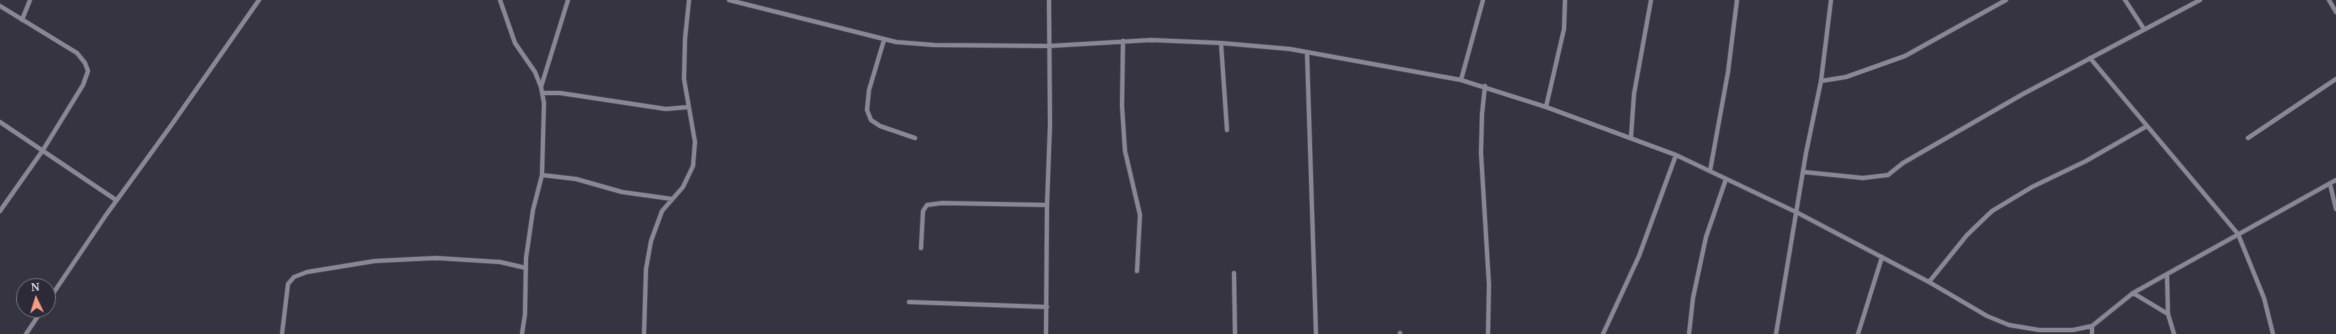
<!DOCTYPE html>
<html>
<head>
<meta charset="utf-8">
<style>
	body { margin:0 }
	#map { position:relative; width:2336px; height:334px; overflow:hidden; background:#373441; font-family:"Noto Serif",serif }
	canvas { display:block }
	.north { position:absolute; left:16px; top:278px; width:40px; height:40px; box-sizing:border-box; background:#2d2a37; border:1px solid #716f7a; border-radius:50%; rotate:356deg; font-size:11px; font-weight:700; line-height:16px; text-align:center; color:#d8d7df }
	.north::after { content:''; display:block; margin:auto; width:14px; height:18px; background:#f49e8a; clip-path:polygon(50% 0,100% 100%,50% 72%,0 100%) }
</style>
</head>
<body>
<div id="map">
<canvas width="2336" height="334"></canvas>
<div class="north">N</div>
</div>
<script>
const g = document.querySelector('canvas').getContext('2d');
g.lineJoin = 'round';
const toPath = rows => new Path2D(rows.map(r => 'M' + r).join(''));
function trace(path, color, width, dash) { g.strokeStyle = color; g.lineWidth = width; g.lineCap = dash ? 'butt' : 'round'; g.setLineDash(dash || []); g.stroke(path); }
const minor = toPath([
	[500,0,515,43,535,72,541,87,544,103,542,175,533,210,526,258,525,314,522,334],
	[729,0,896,42,934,45,1049,46,1151,40,1221,43,1290,49,1461,80,1546,107,1676,155,1798,213,1929,282,1987,316,2009,325,2039,330,2073,330,2092,326,2133,293,2336,180],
	[2125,0,2144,29],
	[2329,0,2336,12],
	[0,6,77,53,85,63,88,71,83,85,43,150,0,211],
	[22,20,30,0],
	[884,40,869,90,867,110,871,120,880,126,915,138],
	[1123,41,1122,106,1125,151,1140,215,1137,271],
	[1221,43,1227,130],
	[1307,52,1316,334],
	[2090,58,2238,234,2264,298,2273,334],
	[1461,80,1483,0],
	[1821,81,1846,77,1905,56,2006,0],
	[1485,86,1482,114,1481,153,1489,285,1488,334],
	[541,87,568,0],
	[542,93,560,93,666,109,689,107],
	[1546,107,1564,29,1565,0],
	[0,122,116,200],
	[1631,137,1634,94,1651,0],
	[2248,138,2336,79],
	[1710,171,1728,72,1737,0],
	[1804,172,1863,178,1888,175,1903,163,2023,94,2200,0],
	[542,175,576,179,622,192,672,199],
	[2330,184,2336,209],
	[921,248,923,211,927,205,942,203,1047,205],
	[1234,273,1235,334],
	[2167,274,2168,314,2174,334],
	[1929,282,1967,235,1992,211,2032,187,2086,161,2147,126],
	[2133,293,2168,314],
	[48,301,106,215,170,127,259,0],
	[909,302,1047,307],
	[2092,326,2092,334],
	[26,334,42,310],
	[282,334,288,284,294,277,307,272,375,261,436,258,500,262,526,268],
	[644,334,646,269,651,241,662,211,683,187,693,166,695,142,684,79,685,39,689,0],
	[1046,334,1047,205,1050,125,1049,0],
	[1400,334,1400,333],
	[1603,334,1639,256,1676,155],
	[1689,334,1693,298,1706,237,1726,179],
	[1776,334,1806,153,1821,81,1831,0],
	[1858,334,1882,257]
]);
trace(minor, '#53505b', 5.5);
trace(minor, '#898696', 4);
</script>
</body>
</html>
